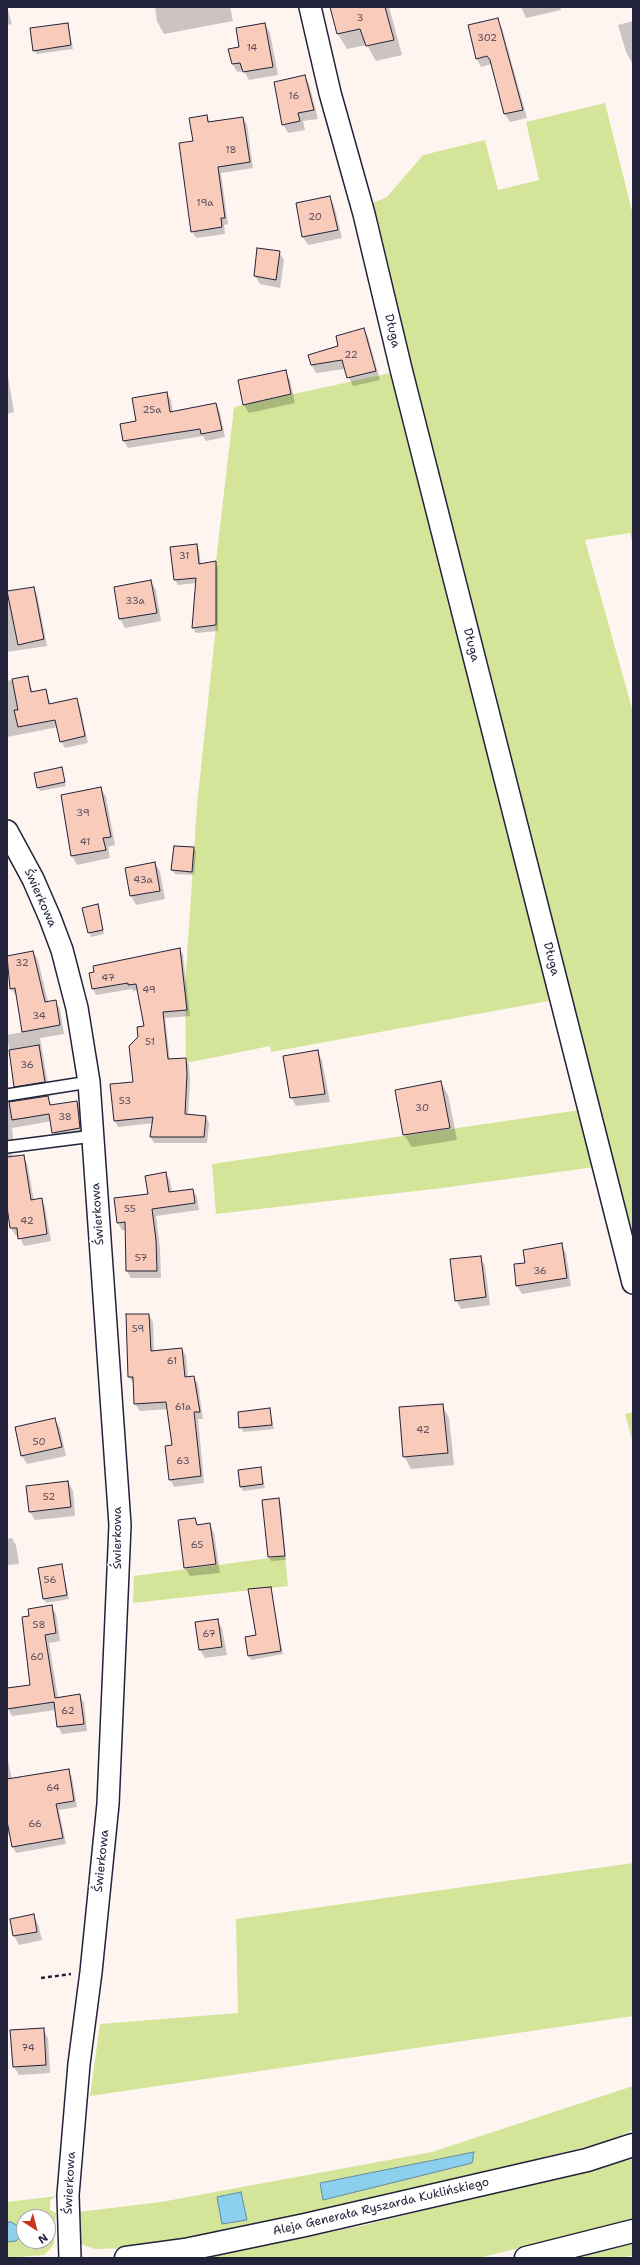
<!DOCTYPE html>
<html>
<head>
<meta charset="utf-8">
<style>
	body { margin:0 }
	#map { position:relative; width:640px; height:2265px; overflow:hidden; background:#fef5f1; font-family:"Shantell Sans",sans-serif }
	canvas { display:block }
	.frame { position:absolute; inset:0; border:8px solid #22223b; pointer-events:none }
	.north { position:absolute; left:16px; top:2209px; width:40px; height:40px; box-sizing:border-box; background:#fff; border:1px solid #a7a7b1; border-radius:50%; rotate:144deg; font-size:11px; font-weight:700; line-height:16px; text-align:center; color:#22223b }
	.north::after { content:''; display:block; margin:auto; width:14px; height:18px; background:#c8321e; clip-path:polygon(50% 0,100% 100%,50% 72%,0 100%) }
</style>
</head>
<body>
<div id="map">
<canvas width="640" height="2265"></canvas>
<div class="frame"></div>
<div class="north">N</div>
</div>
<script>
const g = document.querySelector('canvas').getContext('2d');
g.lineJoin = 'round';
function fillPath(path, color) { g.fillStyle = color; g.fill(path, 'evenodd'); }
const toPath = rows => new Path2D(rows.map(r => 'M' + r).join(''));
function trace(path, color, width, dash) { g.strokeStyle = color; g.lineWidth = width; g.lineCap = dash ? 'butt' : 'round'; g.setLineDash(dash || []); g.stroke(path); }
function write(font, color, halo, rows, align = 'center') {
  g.font = font + ' "Shantell Sans",sans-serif'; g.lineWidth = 3.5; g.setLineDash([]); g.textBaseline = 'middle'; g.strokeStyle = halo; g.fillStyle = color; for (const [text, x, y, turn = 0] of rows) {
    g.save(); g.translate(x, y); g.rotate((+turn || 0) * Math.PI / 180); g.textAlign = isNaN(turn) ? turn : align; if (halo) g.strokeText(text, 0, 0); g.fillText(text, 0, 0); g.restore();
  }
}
fillPath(toPath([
	[605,103,633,215,633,545,630,533,585,540,633,712,633,1257,370,204,387,197,423,155,485,140,498,190,539,180,526,122],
	[395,372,554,1000,271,1052,270,1046,186,1063,185,986,197,805,216,626,216,561,234,407],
	[580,1110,595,1167,442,1188,216,1214,212,1164],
	[633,1412,633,1443,625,1414],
	[285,1556,288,1586,133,1603,134,1576],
	[633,1863,633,2016,90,2096,100,2024,238,2013,236,1919],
	[633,2086,633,2130,605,2142,425,2187,230,2231,132,2248,95,2249,85,2246,78,2240,78,2212,161,2202,432,2152],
	[633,2159,633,2219,479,2258,203,2258,365,2225],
	[57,2196,50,2200,50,2210,56,2213,54,2244,50,2249,44,2255,7,2258,7,2202],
	[24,2217,48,2217,48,2241,24,2241],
	[633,2240,633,2255,622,2258,562,2258]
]), '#d4e599');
const water = toPath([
	[474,2152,472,2163,323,2200,320,2183,474,2152],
	[241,2192,247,2220,222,2224,217,2197,241,2192],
	[7,2222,11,2222,18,2226,20,2237,16,2241,7,2242,7,2222]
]);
fillPath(water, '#8cd0ee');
trace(water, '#628aa6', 1);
fillPath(toPath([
	[7,7,12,24,7,25],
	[155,7,230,7,233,21,164,34,157,21],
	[331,7,389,7,402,55,376,61,367,45,347,49,338,34],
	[521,7,560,7,561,10,526,18],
	[497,19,502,28,527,118,510,122,505,114,492,64,481,67,476,58],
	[633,21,633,63,632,63,626,52,618,25],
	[68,24,73,49,37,54,34,50],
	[265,24,270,33,278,75,249,80,244,71,237,72,232,63,241,48],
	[305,76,309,84,318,119,303,121,305,130,288,133,283,124],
	[207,116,210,123,243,118,247,125,253,168,221,173,228,224,224,225,225,234,196,238,192,231,194,142],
	[329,197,334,205,342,238,308,245,303,237,298,204],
	[279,252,284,260,280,288,260,284,255,276],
	[364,329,368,337,380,380,353,386,345,369,316,373,311,364],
	[7,371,14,412,7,414],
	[285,371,290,380,295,403,249,413,244,405,239,381],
	[167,393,171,400,173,412,216,404,220,412,225,437,206,441,203,436,128,448,124,441,121,425,137,422],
	[196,545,199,550,201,564,215,562,218,567,218,631,196,633,193,628,197,583,178,585,175,580,171,548],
	[151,581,156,590,161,621,125,628,120,619,115,587],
	[33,588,37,594,47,646,7,652,7,592],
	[27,677,33,692,46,690,51,705,76,699,80,706,88,743,65,748,61,741,58,727,7,737,7,681],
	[61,768,66,786,40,791,38,787],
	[101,788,106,797,115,845,108,847,110,858,77,865,72,856,62,796],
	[194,848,196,852,194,875,175,874,172,870],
	[155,863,160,872,165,899,136,905,131,896,126,869],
	[97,905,104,934,91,937,83,909],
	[180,949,183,955,190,1016,165,1018,170,1060,185,1059,189,1065,190,1081,188,1115,206,1117,209,1123,207,1143,154,1143,151,1137,153,1123,118,1127,115,1121,134,1083,139,1038,145,1027,138,990,133,991,132,989,96,995,93,989,90,973],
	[33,952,38,960,48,1002,55,1001,60,1009,64,1034,40,1038,49,1090,20,1095,15,1086,7,1035,23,1032,17,997,11,989,7,957],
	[317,1051,322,1060,330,1102,296,1106,291,1097],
	[441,1082,448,1095,457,1140,412,1147,404,1135],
	[47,1097,52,1106,76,1102,81,1110,84,1136,57,1140,53,1132,52,1121,12,1128,14,1147,7,1149,7,1103],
	[7,1154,12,1154,13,1157,23,1156,27,1163,34,1200,41,1199,45,1207,51,1241,24,1246,19,1235,16,1236,11,1228,7,1201],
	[166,1173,170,1181,172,1192,193,1190,197,1197,199,1210,156,1216,160,1249,161,1278,131,1278,127,1271,126,1230,122,1230,118,1223,149,1195],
	[561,1245,566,1253,571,1286,522,1294,517,1286,526,1264],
	[480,1257,485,1266,490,1305,461,1309,456,1300],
	[127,1315,149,1315,153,1322,154,1352,182,1349,186,1356,188,1378,194,1377,198,1384,203,1419,198,1419,204,1483,174,1487,170,1479,174,1446,168,1409,140,1411,135,1404,134,1384,129,1377],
	[442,1405,449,1418,454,1465,411,1469,404,1456],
	[270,1410,274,1429,243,1432,239,1413],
	[55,1420,60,1428,66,1456,27,1464,22,1456],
	[260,1468,265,1488,243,1491,241,1487],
	[68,1482,73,1491,75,1516,35,1520,30,1512],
	[278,1499,281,1503,286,1560,271,1561,269,1557,263,1501],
	[194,1519,198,1526,209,1524,214,1533,220,1573,190,1576,185,1568],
	[12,1538,16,1545,19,1564,7,1565,7,1539],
	[62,1565,69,1599,46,1603,44,1599],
	[270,1588,283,1654,251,1660,249,1656],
	[51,1606,56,1614,60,1641,49,1643,58,1698,80,1696,84,1703,87,1731,62,1734,58,1726,56,1710,12,1716,8,1708,7,1690,32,1686,30,1617],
	[217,1620,222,1628,227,1655,205,1658,200,1650],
	[7,1756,12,1779,68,1770,72,1777,77,1807,59,1810,66,1844,16,1853,13,1847,10,1834,7,1835],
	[33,1915,38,1924,42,1940,19,1945,14,1936,11,1919],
	[43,2029,48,2038,50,2073,19,2075,14,2067]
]), '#0003');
const building = toPath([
	[330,7,385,7,394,40,366,46,360,29,337,34,330,7],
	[498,18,523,110,504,114,490,60,487,56,476,59,468,25,498,18],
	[68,23,71,45,33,51,30,28,68,23],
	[265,23,273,67,243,72,240,63,232,64,228,49,239,47,236,28,265,23],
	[305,75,314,110,298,113,300,121,282,125,274,82,305,75],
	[207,115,208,122,243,117,250,162,218,167,225,218,221,218,222,227,191,232,179,143,193,141,189,118,207,115],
	[330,196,338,230,302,237,296,203,330,196],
	[257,248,280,251,276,280,254,276,257,248],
	[364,328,376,371,347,378,342,360,311,365,308,355,338,346,336,336,364,328],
	[286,370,291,394,243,405,238,380,286,370],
	[167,392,170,412,216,403,222,430,201,434,200,429,123,441,120,424,136,421,132,398,167,392],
	[197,544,199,564,216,561,216,625,192,628,196,578,174,580,170,547,197,544],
	[151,580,157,613,119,619,114,587,151,580],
	[34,587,44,639,18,645,7,591,34,587],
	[28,676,31,692,46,689,49,704,77,698,85,736,60,742,55,720,18,727,14,710,18,710,12,679,28,676],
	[62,767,65,782,37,788,34,773,62,767],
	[101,787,111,837,103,838,106,850,71,856,61,795,101,787],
	[174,846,194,847,192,872,171,870,174,846],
	[155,862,160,891,130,896,125,868,155,862],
	[98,904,103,930,88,933,82,908,98,904],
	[180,948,187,1010,163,1012,168,1059,186,1058,187,1074,185,1114,206,1116,204,1137,150,1137,153,1117,114,1121,110,1084,133,1082,129,1046,138,1037,137,1027,144,1026,136,984,128,985,128,983,92,989,89,973,94,972,93,966,180,948],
	[33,951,45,1002,56,1000,60,1025,22,1032,15,988,10,989,7,956,33,951],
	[39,1045,45,1082,14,1087,9,1050,39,1045],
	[318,1050,325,1094,290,1098,283,1056,318,1050],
	[441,1081,450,1128,403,1135,395,1090,441,1081],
	[48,1096,50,1105,77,1101,80,1128,52,1133,49,1114,12,1120,9,1102,48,1096],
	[24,1155,31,1200,42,1198,47,1234,18,1239,17,1228,10,1228,7,1207,7,1157,24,1155],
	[166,1172,169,1192,193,1189,195,1203,152,1209,156,1240,157,1271,126,1271,125,1222,117,1223,114,1198,148,1194,145,1176,166,1172],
	[562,1243,567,1278,516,1286,514,1264,525,1263,523,1250,562,1243],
	[481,1256,486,1297,455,1301,450,1259,481,1256],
	[126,1314,149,1314,151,1351,182,1348,185,1377,194,1376,200,1412,194,1412,201,1476,169,1480,165,1446,172,1445,166,1402,134,1404,133,1377,128,1377,126,1314],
	[443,1404,448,1453,403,1457,399,1407,443,1404],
	[270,1408,272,1425,239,1428,238,1412,270,1408],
	[55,1418,62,1447,21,1456,15,1427,55,1418],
	[261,1467,263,1484,240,1487,238,1470,261,1467],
	[68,1481,71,1507,29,1512,26,1486,68,1481],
	[279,1498,285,1556,268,1557,262,1500,279,1498],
	[195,1518,197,1525,210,1523,216,1564,184,1568,178,1520,195,1518],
	[62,1564,67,1595,43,1599,38,1568,62,1564],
	[271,1587,281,1651,248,1656,245,1637,256,1635,248,1589,271,1587],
	[52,1605,56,1633,45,1635,55,1698,80,1694,84,1724,57,1727,54,1702,7,1709,7,1688,30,1685,22,1617,29,1616,28,1609,52,1605],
	[218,1619,222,1647,199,1650,195,1622,218,1619],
	[69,1769,74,1801,56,1804,63,1838,12,1847,7,1821,7,1779,69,1769],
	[34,1914,37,1932,13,1936,10,1919,34,1914],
	[44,2028,46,2065,13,2067,10,2030,44,2028]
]);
fillPath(building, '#f8cbba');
trace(building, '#22223b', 1);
const lane = toPath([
	[7,1095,89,1082],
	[7,1147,93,1136]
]);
const street = toPath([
	[310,7,330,93,364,214,401,369,633,1283],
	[7,831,33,879,50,918,62,950,77,1008,89,1082,120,1525,108,1804,91,1972,79,2064,68,2195,70,2258]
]);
const secondary = toPath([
	[126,2258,185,2250,305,2225,587,2160,633,2145],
	[526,2258,633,2231]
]);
trace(lane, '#22223b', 14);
trace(street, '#22223b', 24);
trace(secondary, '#22223b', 25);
trace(toPath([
	[41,1978,71,1974]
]), '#22223b', 2.5, [4, 3]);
trace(lane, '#fff', 11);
trace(street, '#fff', 21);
trace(secondary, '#fff', 22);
write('10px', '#584c5b', null, [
	["3",360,18],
	["302",487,38],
	["14",252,48],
	["16",294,96],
	["18",231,150],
	["19a",205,203],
	["20",315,217],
	["22",351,355],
	["25a",152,410],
	["31",184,556],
	["33a",135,601],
	["39",83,813],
	["41",85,842],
	["43a",143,880],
	["32",22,963],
	["47",108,978],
	["49",149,990],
	["34",39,1016],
	["51",150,1042],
	["36",27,1065],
	["53",125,1101],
	["30",422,1108],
	["38",65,1117],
	["55",130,1209],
	["42",27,1221],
	["57",141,1258],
	["36",540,1271],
	["59",138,1329],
	["61",172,1361],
	["61a",183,1407],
	["42",423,1430],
	["50",39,1442],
	["63",183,1461],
	["52",49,1497],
	["65",197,1545],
	["56",50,1580],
	["58",39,1625],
	["67",209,1634],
	["60",37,1657],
	["62",68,1711],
	["64",53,1788],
	["66",35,1824],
	["74",28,2048]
]);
write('12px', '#22223b', '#fff', [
	["Długa",392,331,77],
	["Długa",471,645,76],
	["Świerkowa",40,898,66],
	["Długa",551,959,76],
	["Świerkowa",98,1214,-94],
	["Świerkowa",118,1538,-90],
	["Świerkowa",102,1861,-84],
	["Świerkowa",70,2183,-87],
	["Aleja Generała Ryszarda Kuklińskiego",381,2207,-13]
]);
</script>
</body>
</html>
